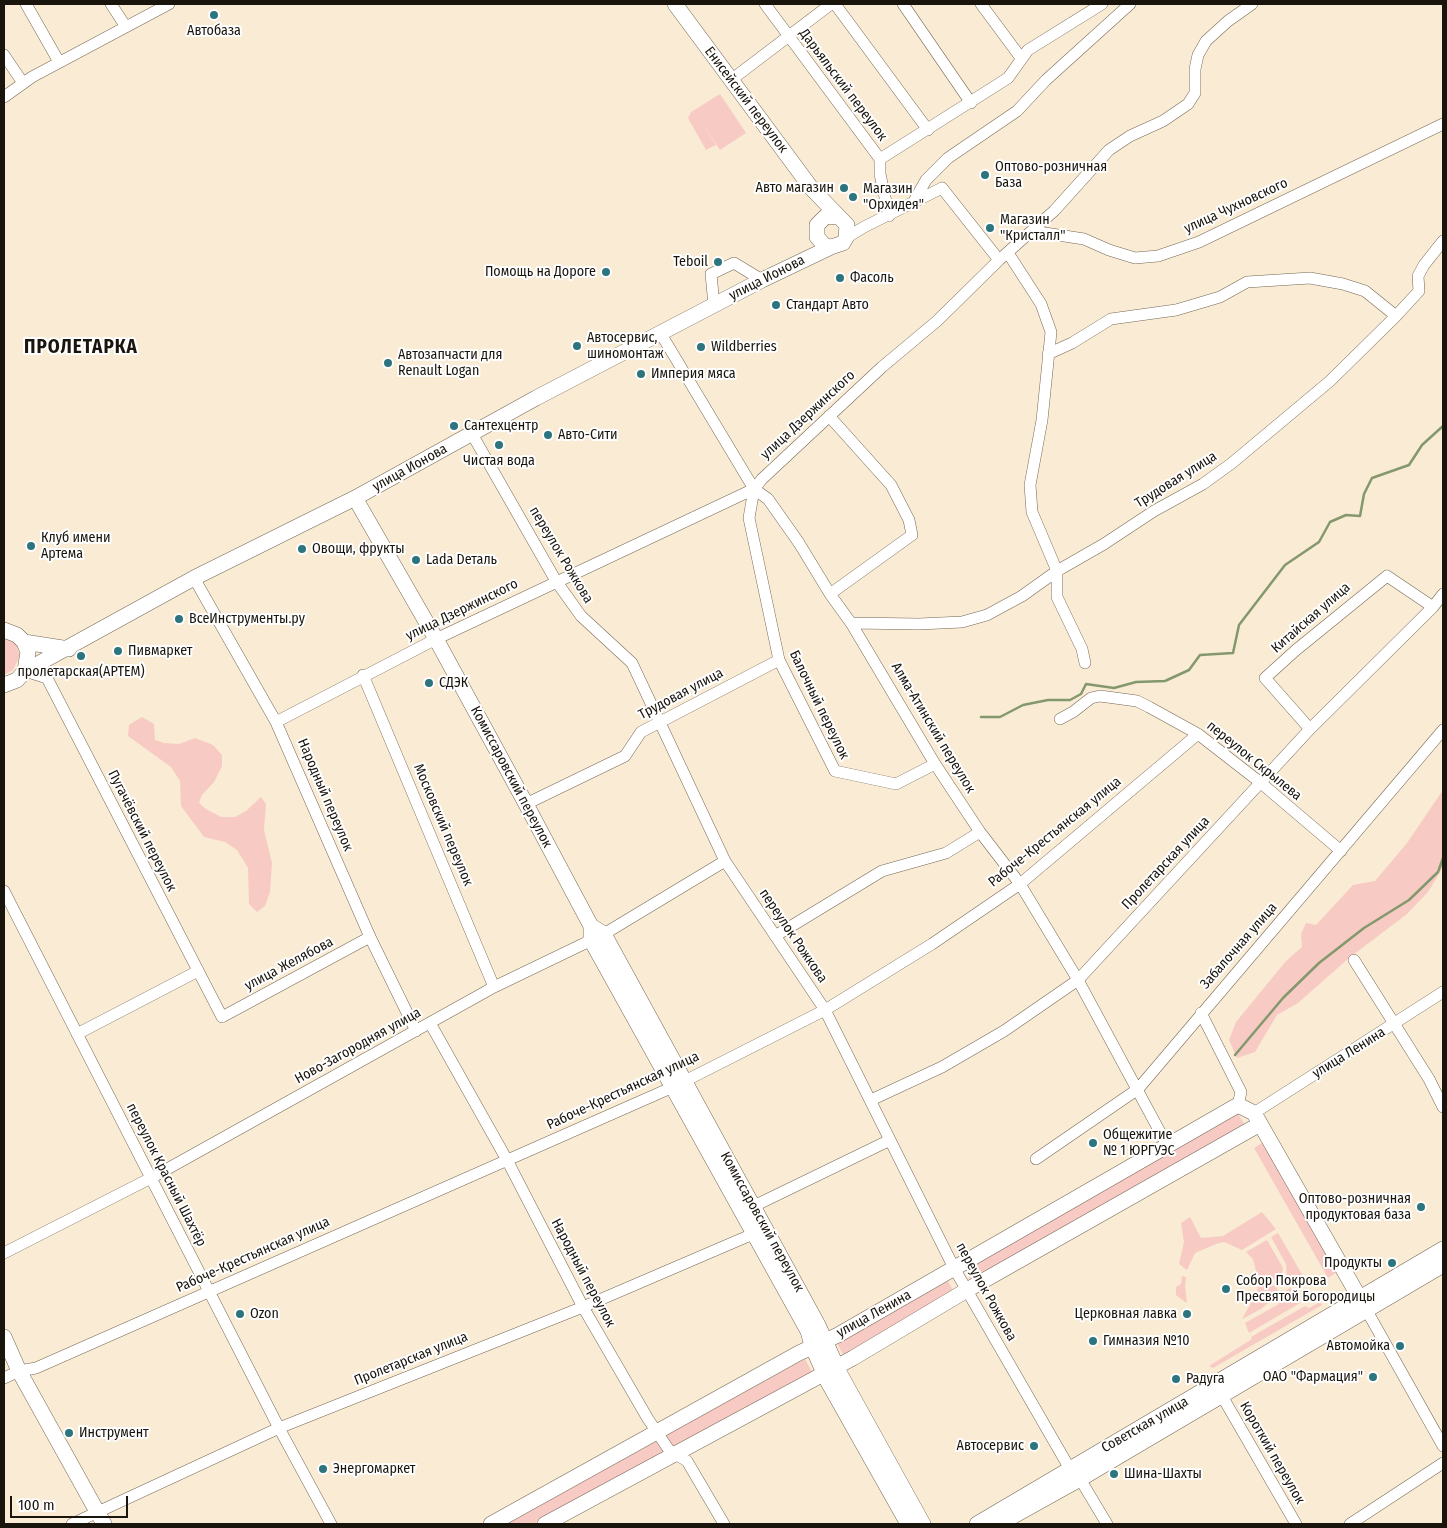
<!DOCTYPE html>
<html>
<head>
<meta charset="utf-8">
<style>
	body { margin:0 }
	#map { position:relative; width:1447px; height:1528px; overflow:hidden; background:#faebd4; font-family:"Fira Sans Condensed",sans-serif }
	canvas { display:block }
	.frame { position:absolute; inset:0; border:5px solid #19140c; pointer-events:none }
	.scale { position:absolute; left:10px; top:1496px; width:118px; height:22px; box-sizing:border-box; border:2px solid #19140c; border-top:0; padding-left:6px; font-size:15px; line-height:18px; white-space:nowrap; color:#19140c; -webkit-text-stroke:4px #fff; paint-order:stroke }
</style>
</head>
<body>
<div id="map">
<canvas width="1447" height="1528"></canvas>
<div class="frame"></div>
<div class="scale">100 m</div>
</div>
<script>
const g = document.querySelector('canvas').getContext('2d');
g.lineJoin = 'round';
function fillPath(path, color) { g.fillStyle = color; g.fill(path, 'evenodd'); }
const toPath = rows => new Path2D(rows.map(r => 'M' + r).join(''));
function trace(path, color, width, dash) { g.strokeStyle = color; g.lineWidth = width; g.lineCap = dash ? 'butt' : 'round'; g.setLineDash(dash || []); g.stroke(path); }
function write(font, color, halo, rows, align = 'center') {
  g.font = font + ' "Fira Sans Condensed",sans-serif'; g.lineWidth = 4; g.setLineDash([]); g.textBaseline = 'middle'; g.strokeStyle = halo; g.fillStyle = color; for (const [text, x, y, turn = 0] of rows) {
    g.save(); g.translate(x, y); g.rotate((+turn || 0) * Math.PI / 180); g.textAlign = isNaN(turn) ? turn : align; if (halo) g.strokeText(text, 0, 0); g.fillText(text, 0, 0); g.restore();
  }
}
fillPath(toPath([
	[720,94,746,133,720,150,702,123,716,145,706,150,688,118,691,112],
	[4,636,15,642,20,656,13,670,4,675],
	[142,717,154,724,155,740,164,743,179,744,195,738,213,745,222,755,222,766,214,782,202,795,199,803,206,809,221,817,235,817,246,811,261,797,266,804,264,830,272,863,270,892,265,906,257,912,249,904,248,868,237,850,225,842,204,837,181,806,180,781,171,767,128,736,129,725],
	[1443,790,1443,867,1428,892,1407,914,1349,958,1298,1003,1277,1015,1255,1052,1237,1058,1229,1040,1236,1022,1286,961,1302,947,1301,934,1306,923,1316,925,1353,885,1375,881,1407,843],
	[1237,1112,1246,1127,973,1284,965,1270],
	[1265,1141,1339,1271,1328,1278,1254,1148],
	[1262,1212,1276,1229,1242,1250,1224,1242,1216,1244,1195,1253,1187,1270,1179,1264,1184,1242,1181,1223,1190,1217,1201,1238,1223,1236],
	[1278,1233,1303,1276,1298,1285,1290,1283,1287,1278,1286,1264,1271,1237],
	[1267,1240,1283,1268,1282,1276,1277,1280,1257,1275,1253,1259,1246,1252],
	[1182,1276,1186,1277,1185,1286,1187,1302,1185,1302,1176,1295,1176,1287,1181,1284],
	[1259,1280,1271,1284,1277,1288,1279,1294,1261,1309,1242,1319,1257,1292],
	[948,1281,955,1294,844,1357,837,1343],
	[1290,1288,1297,1290,1300,1303,1249,1333,1245,1323,1279,1304,1283,1292],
	[1320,1302,1322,1305,1213,1368,1209,1366,1252,1339,1251,1337,1305,1306,1309,1308],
	[805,1359,812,1372,673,1448,666,1435],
	[658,1440,665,1453,533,1524,503,1524]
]), '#f8cac4');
trace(toPath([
	[981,717,1000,717,1023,705,1048,700,1070,700,1081,694,1086,684,1114,688,1136,682,1165,681,1189,670,1200,655,1233,653,1239,625,1285,565,1319,542,1330,522,1346,515,1360,516,1364,494,1372,478,1409,465,1422,445,1443,426],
	[1235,1055,1283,998,1319,963,1364,928,1409,900,1438,872,1443,858]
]), '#84986e', 2.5);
const minor = toPath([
	[26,4,59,62],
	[111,4,126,27],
	[765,4,880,159],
	[835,4,928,130],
	[903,4,971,103],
	[981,4,1021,58],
	[4,55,23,83],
	[731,80,831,4],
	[4,97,32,77,169,4],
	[913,203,926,180,948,158,1017,111,1046,80,1130,4],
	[889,216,880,174,880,159,1008,78,1028,50,1102,4],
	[1032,231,1084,239,1109,250,1135,258,1158,256,1199,242,1443,124],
	[846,238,864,227,942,188,999,260],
	[1008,253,1041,304,1051,332,1042,420,1030,485,1032,512,1057,571,1057,597,1082,649,1085,663],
	[714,305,711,274,734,263,762,280],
	[661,334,754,489,768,499,799,543,830,594,851,623,935,764,980,832,1020,884,1078,980,1167,1145],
	[1048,354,1072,343,1111,319,1176,310,1220,297,1247,282,1310,278,1343,284,1365,291,1396,316],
	[829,416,891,485,909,520,912,535,830,594],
	[472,434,556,581,581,616,632,663,725,861,825,1010,954,1268,1070,1469],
	[754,489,749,518,779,660,835,771,896,784,935,764],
	[194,578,276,722,370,937,416,1031],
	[851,623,919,624,962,622,987,615,1022,596,1057,571,1104,544,1154,511,1203,484,1232,463,1330,381,1396,316,1419,291,1418,276,1424,265,1443,241],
	[25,671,47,678,222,1017,370,937],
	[363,675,494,987],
	[1060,719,1073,712,1091,698,1100,696,1137,701,1149,707,1198,734,1261,783,1341,851],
	[276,722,436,639,754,489,762,479,882,367,937,321,999,260,1054,211,1109,150,1130,136,1163,121,1188,104,1195,93,1195,69,1198,55,1206,41,1228,21,1252,4],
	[1310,729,1265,678,1296,650,1387,576,1433,607],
	[526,804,625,756,641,732,779,660],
	[4,891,279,1428,331,1524],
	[775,936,882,871,946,853,980,832],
	[1354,960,1429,1079,1443,1107],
	[1201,1013,1241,1092,1238,1105],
	[430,1023,507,1160,583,1307,648,1419,669,1450,687,1461,724,1524],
	[77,1034,198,971],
	[871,1100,942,1067,1004,1031,1078,980,1310,729,1433,607,1443,594],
	[1254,1113,1443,992],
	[1036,1159,1138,1089,1443,730],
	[754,1206,888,1141],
	[4,1253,151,1178,494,987,604,934,725,861],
	[1367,1311,1443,1446],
	[4,1378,19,1371,36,1368,673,1087,825,1010,932,944,1020,884,1198,734],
	[1222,1396,1296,1524],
	[1080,1479,1107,1524],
	[72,1524,279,1428,583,1307,760,1231],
	[1350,1524,1443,1463]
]);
const major = toPath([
	[675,4,812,189,847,225,846,238,843,243,831,247,825,246,817,237,817,225,826,216,838,217],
	[355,498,436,639,526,804,591,926,591,940,808,1331,812,1346,828,1382,908,1524],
	[4,630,17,635,24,642,28,652,25,671,17,680,4,685],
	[24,642,69,649],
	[25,671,194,578,355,498,536,398,762,280,831,247],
	[591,926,604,934,765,1228,818,1325,840,1374,923,1524],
	[4,1337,19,1371,104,1524],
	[491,1524,799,1353,838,1335,1238,1105,1254,1113,1367,1311],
	[545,1524,853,1358,967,1290,1260,1124],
	[977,1524,1443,1249],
	[999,1524,1080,1479,1443,1265]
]);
trace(minor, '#746754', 12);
trace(major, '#746754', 16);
trace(minor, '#fff', 11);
trace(major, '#fff', 15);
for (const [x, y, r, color] of [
	[214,15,5,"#2c747e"],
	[985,175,5,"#2c747e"],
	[844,188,5,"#2c747e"],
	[853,197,5,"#2c747e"],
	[990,228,5,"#2c747e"],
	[718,262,5,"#2c747e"],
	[606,272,5,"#2c747e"],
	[840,278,5,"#2c747e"],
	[776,305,5,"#2c747e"],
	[577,346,5,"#2c747e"],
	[701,347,5,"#2c747e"],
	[388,363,5,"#2c747e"],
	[641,374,5,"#2c747e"],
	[454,426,5,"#2c747e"],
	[548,435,5,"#2c747e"],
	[499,445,5,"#2c747e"],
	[31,546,5,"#2c747e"],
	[302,549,5,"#2c747e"],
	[416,560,5,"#2c747e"],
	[179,619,5,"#2c747e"],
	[118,651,5,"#2c747e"],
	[81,656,5,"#2c747e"],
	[429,683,5,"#2c747e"],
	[1093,1143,5,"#2c747e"],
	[1421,1207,5,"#2c747e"],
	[1392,1263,5,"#2c747e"],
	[1226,1289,5,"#2c747e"],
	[240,1314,5,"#2c747e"],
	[1187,1314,5,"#2c747e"],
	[1093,1341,5,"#2c747e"],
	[1400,1346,5,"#2c747e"],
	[1373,1377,5,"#2c747e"],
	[1176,1379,5,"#2c747e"],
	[69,1433,5,"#2c747e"],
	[1034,1446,5,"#2c747e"],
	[323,1469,5,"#2c747e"],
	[1114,1474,5,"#2c747e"]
]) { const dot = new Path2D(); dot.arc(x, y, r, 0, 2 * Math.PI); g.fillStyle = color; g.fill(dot); trace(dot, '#fff', 2); }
write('14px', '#19140c', '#fff', [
	["Автобаза",214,31,"center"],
	["Оптово-розничная",995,167],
	["База",995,183],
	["Авто магазин",834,188,"right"],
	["Магазин",863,189],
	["\"Орхидея\"",863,205],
	["Магазин",1000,220],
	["\"Кристалл\"",1000,236],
	["Teboil",708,262,"right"],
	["Помощь на Дороге",596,272,"right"],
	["Фасоль",850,278],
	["Стандарт Авто",786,305],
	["Автосервис,",587,338],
	["шиномонтаж",587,354],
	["Wildberries",711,347],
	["Автозапчасти для",398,355],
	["Renault Logan",398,371],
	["Империя мяса",651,374],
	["Сантехцентр",464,426],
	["Авто-Сити",558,435],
	["Чистая вода",499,461,"center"],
	["Клуб имени",41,538],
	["Артема",41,554],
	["Овощи, фрукты",312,549],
	["Lada Dеталь",426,560],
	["ВсеИнструменты.ру",189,619],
	["Пивмаркет",128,651],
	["пролетарская(АРТЕМ)",81,672,"center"],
	["СДЭК",439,683],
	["Общежитие",1103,1135],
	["№ 1 ЮРГУЭС",1103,1151],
	["Оптово-розничная",1411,1199,"right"],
	["продуктовая база",1411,1215,"right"],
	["Продукты",1382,1263,"right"],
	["Собор Покрова",1236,1281],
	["Пресвятой Богородицы",1236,1297],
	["Ozon",250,1314],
	["Церковная лавка",1177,1314,"right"],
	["Гимназия №10",1103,1341],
	["Автомойка",1390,1346,"right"],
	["ОАО \"Фармация\"",1363,1377,"right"],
	["Радуга",1186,1379],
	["Инструмент",79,1433],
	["Автосервис",1024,1446,"right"],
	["Энергомаркет",333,1469],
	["Шина-Шахты",1124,1474]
], 'left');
write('14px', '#19140c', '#fff', [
	["Дарьяльский переулок",843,85,53],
	["Енисейский переулок",746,100,53],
	["улица Чухновского",1236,206,-25],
	["улица Ионова",767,278,-27],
	["улица Дзержинского",808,415,-43],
	["улица Ионова",410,468,-29],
	["Трудовая улица",1176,480,-32],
	["переулок Рожкова",561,555,59],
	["улица Дзержинского",462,610,-26],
	["Китайская улица",1311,618,-41],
	["Трудовая улица",681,694,-28],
	["Балочный переулок",819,705,64],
	["Алма-Атинский переулок",933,728,59],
	["переулок Скрылева",1254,761,39],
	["Комиссаровский переулок",511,777,62],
	["Народный переулок",325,795,67],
	["Московский переулок",443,825,67],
	["Пугачёвский переулок",142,831,63],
	["Рабоче-Крестьянская улица",1055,832,-39],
	["Пролетарская улица",1166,863,-47],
	["переулок Рожкова",793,936,56],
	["Забалочная улица",1239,946,-49],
	["улица Желябова",289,964,-28],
	["Ново-Загородняя улица",358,1046,-29],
	["улица Ленина",1349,1053,-32],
	["Рабоче-Крестьянская улица",623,1091,-25],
	["переулок Красный Шахтёр",166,1175,63],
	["Комиссаровский переулок",762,1222,61],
	["Рабоче-Крестьянская улица",253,1255,-24],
	["Народный переулок",583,1273,62],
	["переулок Рожкова",986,1292,61],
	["улица Ленина",874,1314,-29],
	["Пролетарская улица",411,1359,-22],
	["Советская улица",1145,1425,-30],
	["Короткий переулок",1272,1453,60]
]);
g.letterSpacing = '1px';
write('bold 19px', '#19140c', '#fff', [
	["ПРОЛЕТАРКА",81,348]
]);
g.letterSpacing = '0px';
</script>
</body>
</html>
